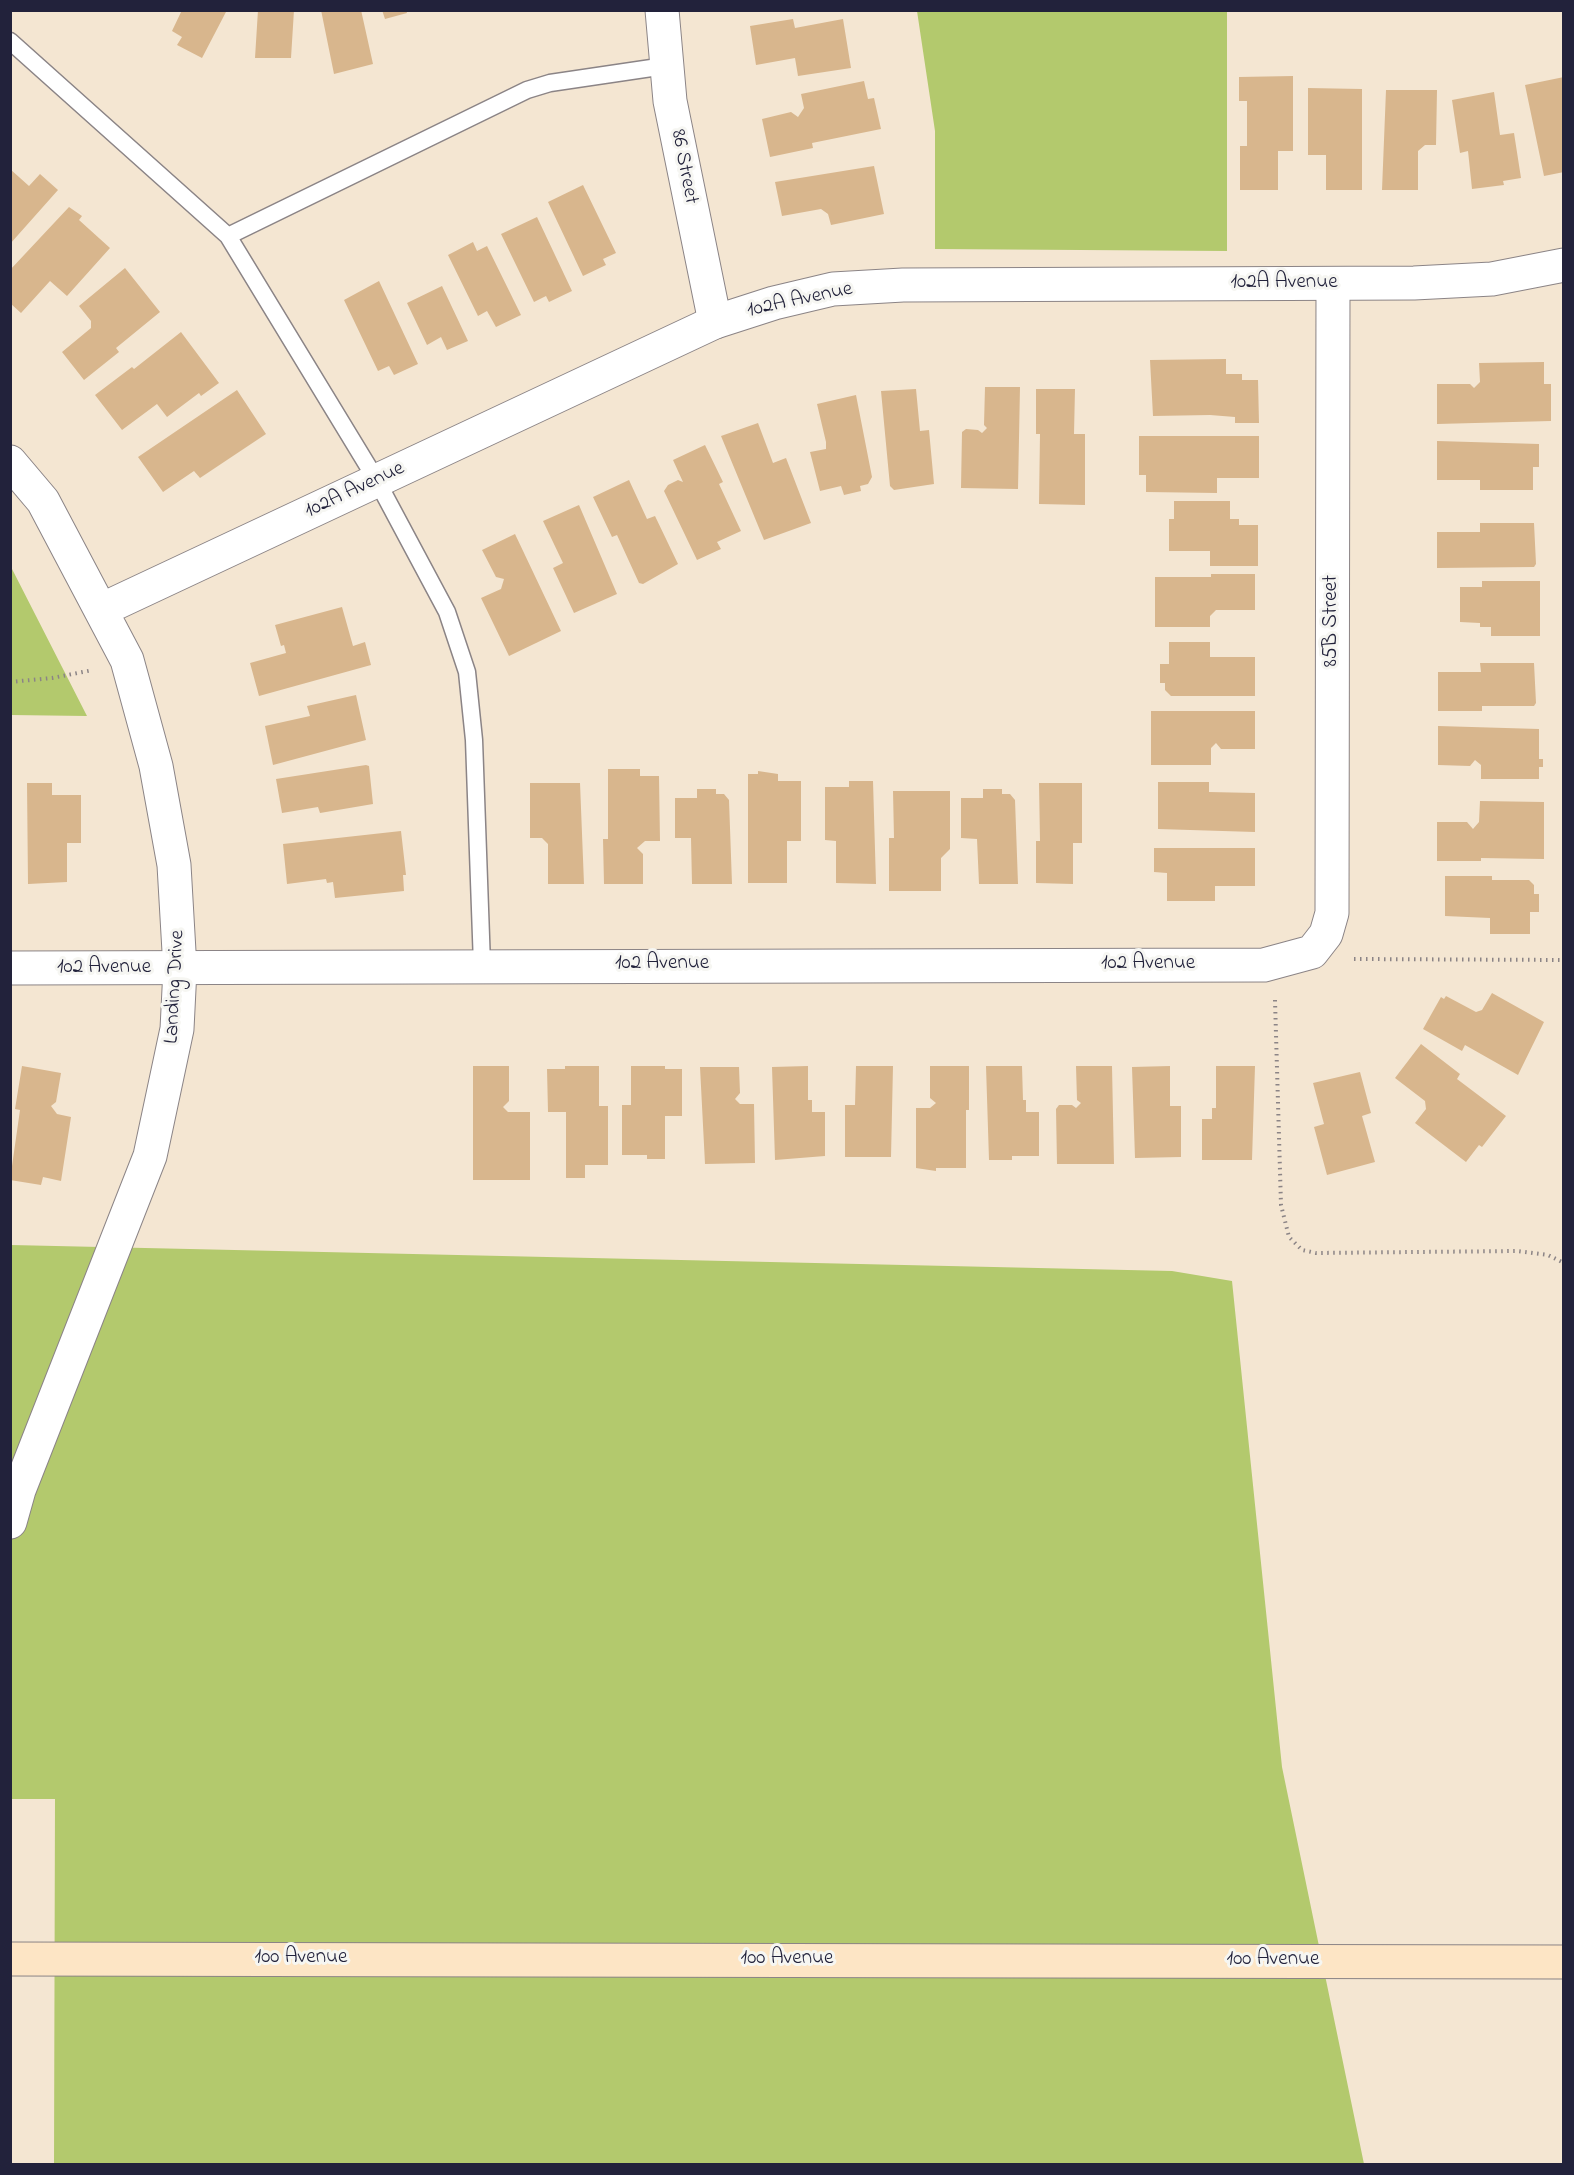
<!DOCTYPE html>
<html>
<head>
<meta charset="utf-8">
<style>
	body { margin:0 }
	#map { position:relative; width:1574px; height:2175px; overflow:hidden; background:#f4e6d2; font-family:"Indie Flower",sans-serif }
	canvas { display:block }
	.frame { position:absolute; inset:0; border:12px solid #22223b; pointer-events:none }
</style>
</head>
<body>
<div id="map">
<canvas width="1574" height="2175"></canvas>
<div class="frame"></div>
</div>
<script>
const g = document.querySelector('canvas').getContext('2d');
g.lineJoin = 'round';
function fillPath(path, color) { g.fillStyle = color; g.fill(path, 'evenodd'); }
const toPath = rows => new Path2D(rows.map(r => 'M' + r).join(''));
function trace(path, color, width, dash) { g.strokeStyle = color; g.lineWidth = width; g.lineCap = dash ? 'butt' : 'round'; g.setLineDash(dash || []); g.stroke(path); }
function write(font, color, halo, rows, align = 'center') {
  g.font = font + ' "Indie Flower",sans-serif'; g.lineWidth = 6; g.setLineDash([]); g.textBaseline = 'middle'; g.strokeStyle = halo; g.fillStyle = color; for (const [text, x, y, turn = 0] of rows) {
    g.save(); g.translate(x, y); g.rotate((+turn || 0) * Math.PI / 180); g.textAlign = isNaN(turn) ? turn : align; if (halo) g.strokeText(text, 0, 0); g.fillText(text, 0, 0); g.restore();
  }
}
fillPath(toPath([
	[917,11,1227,11,1227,251,935,249,935,131],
	[11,567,87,716,11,715],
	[11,1245,1172,1271,1232,1281,1282,1767,1364,2164,54,2164,55,1799,11,1799]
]), '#b3c96d');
fillPath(toPath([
	[182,10,227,10,202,58,177,45,182,37,172,31],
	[258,10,294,10,291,58,255,58],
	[321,10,361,10,373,64,334,74],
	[382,10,406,10,407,13,385,19],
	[793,19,795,28,843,19,851,68,798,76,795,58,756,65,750,26],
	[1293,76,1293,151,1278,151,1278,190,1240,190,1240,146,1247,146,1247,101,1239,101,1239,77],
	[1564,77,1564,172,1544,176,1525,85],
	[864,81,868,99,874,98,881,129,812,143,813,148,770,157,762,119,791,112,798,117,804,108,801,94],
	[1308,88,1362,89,1362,190,1326,190,1326,155,1308,155],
	[1386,90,1437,90,1436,145,1425,145,1418,151,1418,190,1382,190],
	[1494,92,1500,135,1514,133,1521,178,1503,181,1504,185,1472,189,1468,151,1460,153,1452,100],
	[874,166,884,214,831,225,828,214,821,209,782,216,775,182],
	[10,169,29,186,40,174,58,190,10,244],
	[583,185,616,253,603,259,606,265,583,276,548,202],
	[69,207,82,216,79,220,110,248,67,296,50,281,21,313,10,303,10,270],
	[537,217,572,291,549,302,546,296,534,302,501,234],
	[473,242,477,251,487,246,521,315,496,327,487,311,478,316,448,255],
	[125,268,160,312,116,348,119,352,84,380,62,352,91,328,91,321,79,306],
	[379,281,418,364,394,375,389,366,378,371,344,300],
	[442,286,468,341,447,350,441,337,427,345,407,303],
	[181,332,219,383,201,396,199,393,167,417,157,404,122,430,95,395,132,367,134,369],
	[1226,359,1226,374,1242,374,1242,380,1258,380,1259,423,1235,423,1235,417,1210,415,1153,416,1150,360],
	[1544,362,1544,384,1551,384,1551,421,1437,424,1437,384,1470,384,1474,388,1480,382,1479,363],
	[985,387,1020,387,1018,489,961,488,962,432,966,429,978,430,982,433,987,428,984,425],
	[916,389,920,431,929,430,934,484,894,490,890,486,881,391],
	[1036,389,1075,389,1074,434,1085,434,1085,505,1039,504,1040,434,1036,434],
	[237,390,266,434,200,478,194,471,163,492,138,457],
	[856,395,872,477,868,484,860,486,861,491,844,495,841,486,820,491,810,452,826,449,826,442,817,404],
	[758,423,773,463,786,458,811,523,764,540,721,436],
	[1139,436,1259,436,1259,478,1217,478,1217,493,1146,492,1146,475,1139,475],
	[1437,441,1539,444,1539,467,1533,467,1533,490,1480,490,1480,480,1437,480],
	[705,445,723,482,719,484,741,531,717,542,721,549,697,560,664,491,668,485,678,480,683,482,673,460],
	[629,480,647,519,655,516,678,564,643,584,639,583,617,535,612,537,593,497],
	[1174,501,1230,501,1230,519,1239,519,1239,525,1258,525,1258,566,1210,566,1210,551,1169,551,1169,519,1174,519],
	[579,505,617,594,574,613,553,568,563,563,543,521],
	[1480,523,1534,523,1536,564,1534,567,1437,568,1437,532,1480,532],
	[515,534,561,631,509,656,481,598,501,589,504,579,496,577,482,550],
	[1211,574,1255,574,1255,610,1216,610,1210,616,1210,627,1155,627,1155,577,1211,577],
	[1482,581,1540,581,1540,636,1491,636,1491,627,1480,627,1480,623,1460,622,1460,587,1482,587],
	[342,607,353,646,365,642,371,665,259,696,250,663,286,653,284,645,281,646,275,625],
	[1169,642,1210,642,1210,657,1255,657,1255,696,1171,696,1165,690,1165,683,1160,683,1160,664,1169,664],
	[1480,663,1534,663,1536,703,1534,706,1482,706,1482,711,1438,711,1438,672,1481,672],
	[356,695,366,740,273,765,265,726,310,716,307,706],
	[1151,711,1255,711,1255,749,1221,749,1216,743,1211,748,1211,765,1151,765],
	[1438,726,1539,729,1539,759,1543,759,1543,767,1539,767,1539,779,1481,779,1481,765,1475,760,1470,766,1438,765],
	[366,765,369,766,373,804,320,813,318,807,282,813,276,779],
	[608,769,640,769,640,776,659,776,660,841,645,841,637,848,643,854,643,884,604,884,603,839,608,839],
	[758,771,778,774,778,781,801,781,801,841,787,841,787,883,748,883,748,774,758,774],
	[849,781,873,781,876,884,836,883,836,841,825,840,825,787,849,787],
	[1158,782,1209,782,1209,792,1255,793,1255,832,1158,829],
	[27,783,52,783,52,795,81,795,81,843,67,843,67,882,28,884],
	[530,783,580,783,584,884,548,884,548,844,542,838,530,838],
	[1039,783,1082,783,1082,843,1073,843,1073,884,1036,883,1036,841,1040,841],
	[697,789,716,789,716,794,724,794,729,800,732,884,692,884,691,838,675,838,675,798,697,798],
	[983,789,1002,789,1002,794,1010,794,1015,800,1018,884,979,884,977,839,961,838,961,798,983,798],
	[893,791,950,791,950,849,941,858,941,891,889,891,889,838,894,838],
	[1480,801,1544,802,1544,859,1481,858,1481,861,1437,861,1437,822,1467,822,1473,829,1479,822],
	[401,831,406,875,403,875,404,891,335,898,333,882,327,883,326,879,287,884,283,844],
	[1154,848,1255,848,1255,886,1215,886,1215,901,1167,901,1167,873,1154,872],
	[1445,876,1492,876,1492,880,1529,880,1534,885,1534,894,1539,894,1539,912,1530,912,1530,934,1490,934,1490,918,1445,916],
	[1492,993,1544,1022,1518,1075,1465,1045,1462,1051,1423,1029,1441,997,1444,999,1446,996,1476,1012,1482,1010],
	[1421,1044,1460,1074,1457,1079,1506,1116,1482,1147,1479,1145,1466,1162,1415,1123,1426,1109,1425,1101,1395,1078],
	[22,1066,61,1073,56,1102,51,1106,57,1114,71,1117,61,1181,43,1177,41,1185,10,1180,20,1110,15,1109],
	[473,1066,509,1066,509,1101,503,1107,508,1112,530,1112,530,1180,473,1180],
	[565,1066,599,1066,599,1106,608,1106,608,1165,585,1165,585,1178,566,1178,566,1112,548,1112,547,1069,565,1069],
	[631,1066,665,1066,665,1069,682,1069,682,1116,665,1116,665,1159,647,1159,647,1155,622,1155,622,1105,631,1105],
	[808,1066,808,1100,812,1100,812,1112,825,1112,825,1156,775,1160,772,1067],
	[856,1066,893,1066,891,1157,845,1157,845,1105,855,1105],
	[930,1066,969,1066,969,1110,966,1110,966,1168,936,1168,936,1171,916,1168,916,1108,930,1108,936,1103,930,1098],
	[986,1066,1022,1066,1023,1100,1026,1100,1026,1112,1039,1112,1039,1156,1012,1156,1012,1160,989,1160],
	[1076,1066,1112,1066,1114,1164,1057,1164,1056,1109,1059,1105,1072,1105,1076,1108,1081,1103,1077,1100],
	[1170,1066,1170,1106,1181,1106,1181,1157,1135,1158,1132,1067],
	[1216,1066,1255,1066,1252,1160,1202,1160,1202,1119,1212,1119,1212,1108,1216,1108],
	[700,1067,739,1067,740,1093,735,1099,740,1104,754,1104,755,1163,705,1164],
	[1360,1072,1371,1113,1362,1116,1375,1162,1327,1175,1314,1127,1324,1124,1313,1083]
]), '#d8b68d');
const service = toPath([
	[10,41,228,236,377,481,447,612,467,672,474,740,482,965],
	[228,236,527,90,550,83,665,66]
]);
const minor = toPath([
	[662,10,670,101,715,322],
	[10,968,1264,965,1312,952,1326,934,1332,913,1333,285]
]);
const tertiary = toPath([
	[10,462,43,501,127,660,156,766,174,865,180,969,177,1029,150,1156,19,1490,10,1522],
	[101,610,715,322,774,303,833,289,903,285,1414,283,1492,279,1564,265]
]);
const secondary = toPath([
	[10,1959,1564,1962]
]);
trace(service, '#8b8486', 19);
trace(minor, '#8b8486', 35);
trace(tertiary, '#8b8486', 35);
trace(secondary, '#8b8486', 35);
trace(toPath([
	[10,682,52,678,93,670],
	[1354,959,1564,960],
	[1275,1000,1281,1205,1289,1237,1302,1250,1316,1253,1517,1251,1548,1255,1564,1263]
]), '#8b8486', 4, [1.5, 4.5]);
trace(service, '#fff', 16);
trace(minor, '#fff', 33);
trace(tertiary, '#fff', 33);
trace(secondary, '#fde5c5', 33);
write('21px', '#22223b', '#f6f6f2', [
	["86 Street",683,167,79],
	["102A Avenue",1284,284],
	["102A Avenue",800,301,-12],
	["102A Avenue",355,491,-25],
	["85B Street",1333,621,-90],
	["102 Avenue",662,965],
	["102 Avenue",1148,965],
	["102 Avenue",104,969],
	["Landing Drive",176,987,-87],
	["100 Avenue",301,1959],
	["100 Avenue",787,1960],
	["100 Avenue",1273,1961]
]);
</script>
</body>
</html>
